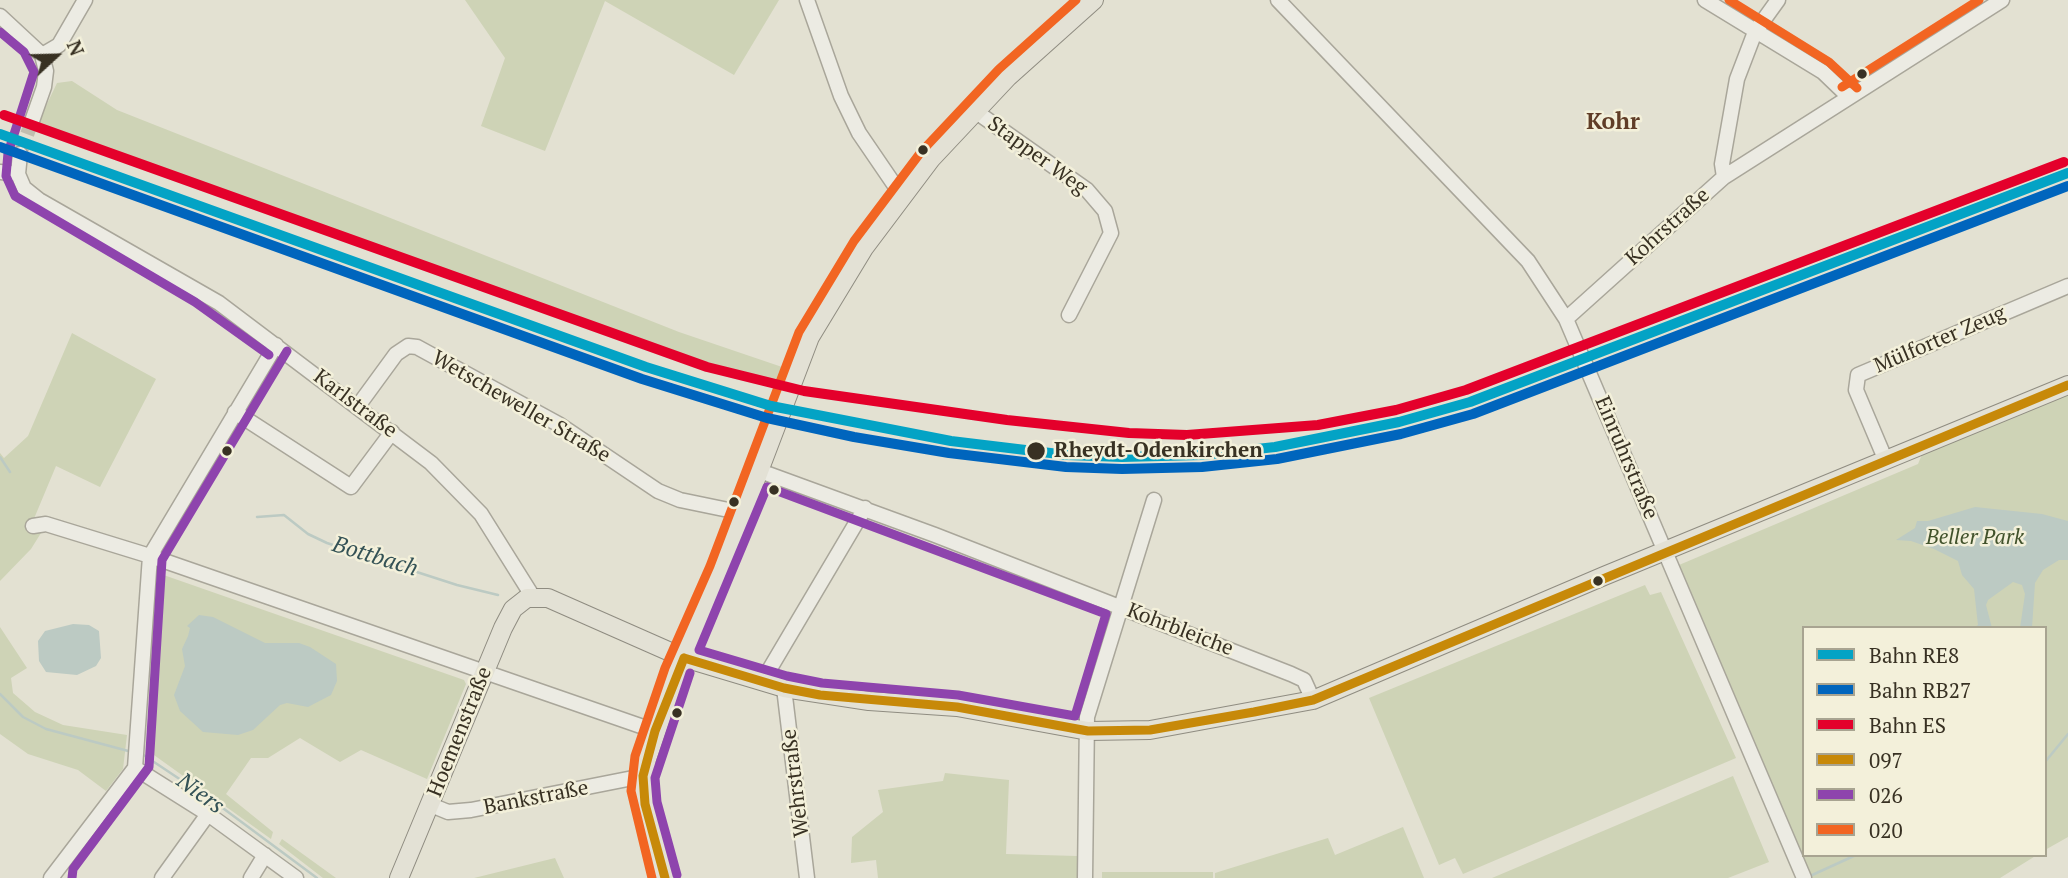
<!DOCTYPE html>
<html>
<head>
<meta charset="utf-8">
<style>
	body { margin:0 }
	#map { position:relative; width:2068px; height:878px; overflow:hidden; background:#e3e1d2; font-family:"PT Serif",serif }
	canvas { display:block }
	.legend { position:absolute; left:1802px; top:626px; width:245px; height:231px; box-sizing:border-box; background:#f3f0da; border:2px solid #a8a491; margin:0; padding:9px 12px; list-style:none; font-size:21px; color:#383123 }
	.legend li { display:flex; align-items:center; gap:14px; height:35px }
	.legend b { width:35px; border:2px solid #a8a491 }
	.north { position:absolute; left:21px; top:21px; width:70px; height:70px; -webkit-text-stroke:5px #f3f0da; paint-order:stroke; rotate:68deg; font-size:19px; font-weight:700; line-height:28px; text-align:center; color:#383123 }
	.north::after { content:''; display:block; margin:auto; width:24px; height:32px; background:#383123; clip-path:polygon(50% 0,100% 100%,50% 72%,0 100%) }
</style>
</head>
<body>
<div id="map">
<canvas width="2068" height="878"></canvas>
<ul class="legend">
<li><b style="height:9px;background:#03a3c5"></b>Bahn RE8</li>
<li><b style="height:9px;background:#0065bd"></b>Bahn RB27</li>
<li><b style="height:9px;background:#e4002b"></b>Bahn ES</li>
<li><b style="height:9px;background:#c78909"></b>097</li>
<li><b style="height:9px;background:#8e44ad"></b>026</li>
<li><b style="height:9px;background:#f26522"></b>020</li>
</ul>
<div class="north">N</div>
</div>
<script>
const g = document.querySelector('canvas').getContext('2d');
g.lineJoin = 'round';
function fillPath(path, color) { g.fillStyle = color; g.fill(path, 'evenodd'); }
const toPath = rows => new Path2D(rows.map(r => 'M' + r).join(''));
function trace(path, color, width, dash) { g.strokeStyle = color; g.lineWidth = width; g.lineCap = dash ? 'butt' : 'round'; g.setLineDash(dash || []); g.stroke(path); }
function write(font, color, halo, rows, align = 'center') {
  g.font = font + ' "PT Serif",serif'; g.lineWidth = 5; g.setLineDash([]); g.textBaseline = 'middle'; g.strokeStyle = halo; g.fillStyle = color; for (const [text, x, y, turn = 0] of rows) {
    g.save(); g.translate(x, y); g.rotate((+turn || 0) * Math.PI / 180); g.textAlign = isNaN(turn) ? turn : align; if (halo) g.strokeText(text, 0, 0); g.fillText(text, 0, 0); g.restore();
  }
}
fillPath(toPath([
	[465,0,779,0,734,75,605,1,545,151,481,126,505,58],
	[72,81,117,110,679,332,785,368,780,387,650,350,35,129,57,83],
	[72,333,156,379,100,487,56,466,33,521,41,533,31,549,0,581,0,453,4,458,28,436],
	[2068,390,2068,837,2045,850,2045,628,1804,628,1804,855,2037,855,2000,878,1808,878,1678,570,1679,565,1918,464,1923,452],
	[155,572,464,680,466,684,427,779,361,750,340,762,300,738,268,758,251,758,226,794,273,832,271,839,147,750],
	[1645,585,1650,595,1661,592,1736,758,1463,874,1455,858,1439,865,1369,698],
	[0,627,27,668,11,678,13,693,35,712,63,725,127,735,123,769,106,791,78,770,28,754,0,734],
	[945,773,1009,780,1006,854,1077,856,1077,878,878,878,876,860,851,863,852,837,883,812,878,790,943,781],
	[1733,776,1769,862,1728,878,1492,878],
	[1403,827,1424,878,1215,878,1215,873,1328,838,1335,855],
	[282,839,336,878,323,878,279,844],
	[555,858,564,878,474,878],
	[1102,872,1213,872,1213,878,1102,878]
]), '#ced3b6');
fillPath(toPath([
	[1975,507,2042,514,2068,521,2068,560,2059,560,2043,570,2035,583,2032,628,2020,628,2025,594,2022,585,2013,582,1988,600,1986,605,1992,628,1973,628,1978,625,1974,589,1962,575,1958,561,1934,549,1911,541,1896,540,1915,528,1917,521,1928,521],
	[199,615,213,617,265,643,299,643,310,647,336,664,337,681,331,695,308,707,287,703,280,705,253,730,238,735,203,732,180,711,174,695,185,666,182,649,188,636,190,628,187,626],
	[73,624,89,625,99,631,101,658,96,666,77,675,46,672,39,661,38,641,45,631]
]), '#bccac3');
trace(toPath([
	[0,457,10,472],
	[257,517,284,515,308,534,327,543,457,585,498,595],
	[0,694,23,717,46,729,132,752],
	[142,754,220,806,317,878],
	[2045,762,2068,734],
	[1810,876,1856,855]
]), '#bccac3', 2.5);
trace(toPath([
	[20,154,32,121]
]), '#c1beaf', 14, [14, 7]);
const minor = toPath([
	[807,0,841,96,859,133,902,196],
	[1278,0,1528,261,1566,319,1804,878],
	[1705,0,1823,72,1849,97],
	[0,16,42,55,46,71,44,87,32,121],
	[42,55,59,45,85,0],
	[975,111,1087,190,1105,211,1111,233,1069,315],
	[20,154,18,174,24,188,39,200,219,303,431,463,481,514,533,597],
	[0,172,18,174],
	[1724,177,2002,0],
	[1566,319,1724,177,1722,164,1737,79,1755,32,1778,0],
	[358,406,396,354,408,346,417,347,560,425,658,491,680,500,743,513],
	[235,412,351,487,392,432],
	[1886,461,1856,390,1858,375,2068,286],
	[760,471,935,535,1291,674,1304,680,1313,700],
	[33,526,46,524,150,556,655,731],
	[762,682,865,508],
	[784,688,807,878],
	[135,768,208,814,296,878],
	[431,805,448,812,471,810,643,776],
	[51,878,135,768,150,556,276,345],
	[162,878,208,814],
	[251,878,265,855],
	[1085,878,1087,717,1154,500]
]);
const major = toPath([
	[399,878,503,628,513,609,527,598,548,598,684,658,784,688,869,701,957,707,1088,731,1150,730,1313,700,1604,576,2068,385],
	[665,878,643,789,647,759,677,672,721,571,810,337,864,248,931,159,1008,77,1094,0]
]);
trace(minor, '#a9a69a', 17);
trace(major, '#8f8c81', 20);
trace(minor, '#ecebe3', 14);
trace(major, '#e3e1d5', 18);
trace(toPath([
	[684,658,784,688,820,695,957,707,1088,731,1150,730,1254,712,1313,700,2068,385],
	[665,878,645,804,643,776,655,731,684,658]
]), '#c78909', 9);
trace(toPath([
	[0,32,24,52,34,72,8,153,6,176,15,196,195,302,269,355],
	[767,487,1106,614,1075,716,958,695,822,683,787,676,699,650,767,487],
	[677,875,657,802,655,778,690,673],
	[72,878,73,869,149,767,162,560,287,351]
]), '#8e44ad', 9);
trace(toPath([
	[1729,0,1829,62,1857,88],
	[1842,87,1979,0],
	[652,878,631,791,635,756,665,668,710,566,799,332,854,241,921,152,999,69,1076,0]
]), '#f26522', 9);
trace(toPath([
	[0,134,646,367,771,406,951,441,1067,455,1122,457,1202,455,1275,447,1399,422,1470,402,2068,173]
]), '#03a3c5', 10);
trace(toPath([
	[0,147,642,379,767,418,854,437,949,453,1066,467,1122,469,1202,467,1277,459,1401,434,1473,414,2068,186]
]), '#0065bd', 10);
trace(toPath([
	[4,115,707,367,804,391,1007,420,1129,433,1187,435,1318,425,1396,410,1466,390,2064,162]
]), '#e4002b', 10);
for (const [x, y, r, color] of [
	[1862,74,6,"#383123"],
	[923,150,6,"#383123"],
	[227,451,6,"#383123"],
	[1036,451,10,"#383123"],
	[774,490,6,"#383123"],
	[734,502,6,"#383123"],
	[1598,581,6,"#383123"],
	[677,713,6,"#383123"]
]) { const dot = new Path2D(); dot.arc(x, y, r, 0, 2 * Math.PI); g.fillStyle = color; g.fill(dot); trace(dot, '#f3f0da', 2.5); }
write('21px', '#383123', '#f3f0da', [
	["Stapper Weg",1037,156,36],
	["Kohrstraße",1668,227,-42],
	["Mülforter Zeug",1940,340,-23],
	["Karlstraße",355,404,37],
	["Wetscheweller Straße",521,407,30],
	["Einruhrstraße",1626,458,67],
	["Kohrbleiche",1180,630,21],
	["Hoemenstraße",460,732,-68],
	["Wehrstraße",796,783,-97],
	["Bankstraße",536,798,-11]
]);
write('bold 21px', '#383123', '#f3f0da', [
	["Rheydt-Odenkirchen",1054,451]
], 'left');
write('italic 21px', '#41522b', '#f3f0da', [
	["Beller Park",1975,538]
]);
write('bold 23px', '#603d27', '#f3f0da', [
	["Kohr",1613,122]
]);
write('italic 23px', '#345256', '#f3f0da', [
	["Bottbach",375,557,17],
	["Niers",200,794,36]
]);
</script>
</body>
</html>
